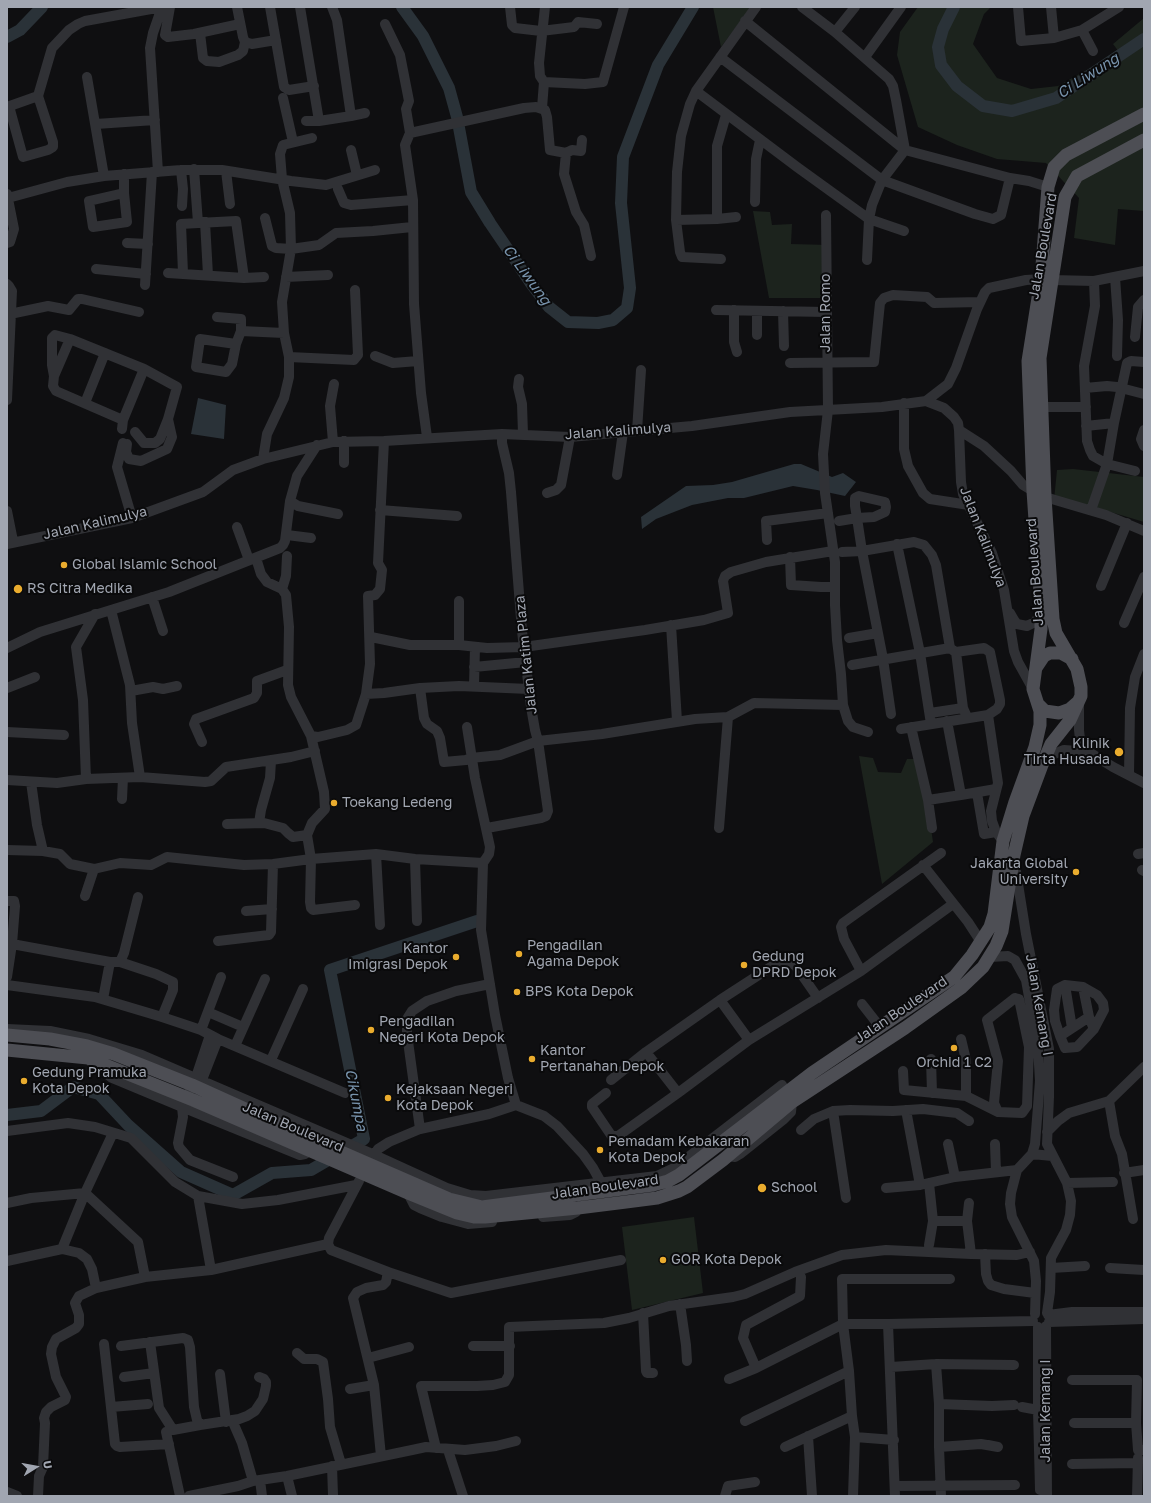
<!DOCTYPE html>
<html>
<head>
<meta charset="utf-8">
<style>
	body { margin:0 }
	#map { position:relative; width:1151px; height:1503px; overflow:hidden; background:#0f0f11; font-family:"Golos Text",sans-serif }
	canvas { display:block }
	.frame { position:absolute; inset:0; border:8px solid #a1a6b1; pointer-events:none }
	.north { position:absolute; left:16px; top:1447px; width:40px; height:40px; -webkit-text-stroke:3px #0a0a0b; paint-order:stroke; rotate:79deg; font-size:11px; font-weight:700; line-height:16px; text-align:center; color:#a1a6b1 }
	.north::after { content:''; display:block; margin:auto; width:14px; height:18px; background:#a1a6b1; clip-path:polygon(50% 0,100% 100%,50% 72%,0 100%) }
</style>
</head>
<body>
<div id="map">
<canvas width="1151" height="1503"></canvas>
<div class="frame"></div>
<div class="north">U</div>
</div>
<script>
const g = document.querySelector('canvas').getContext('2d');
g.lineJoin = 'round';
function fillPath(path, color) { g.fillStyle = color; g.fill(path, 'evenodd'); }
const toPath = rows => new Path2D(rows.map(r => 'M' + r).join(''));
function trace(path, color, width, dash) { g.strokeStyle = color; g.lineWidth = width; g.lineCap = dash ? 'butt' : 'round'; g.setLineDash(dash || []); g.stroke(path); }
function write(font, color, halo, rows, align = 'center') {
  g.font = font + ' "Golos Text",sans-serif'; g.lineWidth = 4; g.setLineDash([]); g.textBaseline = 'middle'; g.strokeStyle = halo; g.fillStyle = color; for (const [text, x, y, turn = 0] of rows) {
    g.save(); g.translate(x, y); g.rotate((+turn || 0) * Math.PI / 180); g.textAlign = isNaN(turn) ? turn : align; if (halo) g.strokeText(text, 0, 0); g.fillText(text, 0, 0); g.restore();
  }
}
fillPath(toPath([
	[713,7,751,7,721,47],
	[918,7,991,7,984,14,973,44,997,78,1031,89,1058,86,1119,52,1113,44,1144,18,1144,211,1118,209,1115,245,1074,238,1079,198,1046,163,997,159,957,145,918,127,897,55,900,32],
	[753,211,770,212,772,225,792,224,791,244,829,245,831,298,769,298],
	[1073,469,1144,477,1144,522,1084,504,1054,500,1057,470],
	[859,756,873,758,878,772,901,773,907,759,921,759,933,842,882,884],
	[694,1217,703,1293,632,1310,622,1227]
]), '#1c231d');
fillPath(toPath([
	[198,398,226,405,224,439,191,434],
	[794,464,801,464,832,477,843,473,856,482,845,496,817,490,793,486,744,498,728,498,692,505,656,519,642,529,641,517,686,486,713,485,732,482]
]), '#2a3238');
trace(toPath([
	[402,7,423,36,449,88,457,117,471,192,490,223,530,282,549,307,568,322,598,323,613,320,627,308,630,288,621,203,623,157,658,65,693,7],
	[954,7,943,29,938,47,941,65,957,86,983,106,1012,111,1056,98,1144,39],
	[7,37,20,30,42,7],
	[7,1115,41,1111,73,1087,99,1094,128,1125,181,1172,233,1195,272,1173,311,1170,364,1139,330,970,477,921]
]), '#2a3238', 12);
trace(toPath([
	[170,7,165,35,168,37,194,34,240,24],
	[237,7,243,37,245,42,252,44,276,40],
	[270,7,284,87,289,90,314,86],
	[300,7,319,121,351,116,337,20,332,7],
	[510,7,512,25,515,28,541,31,574,27,578,22,597,24],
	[545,7,539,63,540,76,544,82,585,84,603,82,624,7],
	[802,7,835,32,889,79,893,86,896,100,905,150,1010,178,1029,181,1048,187],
	[1018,7,1021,41,1054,38,1051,7],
	[745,21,905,150,882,180,872,205,869,219,867,260],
	[385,24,400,55,409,101,406,109,410,133,405,145,413,200,414,304,421,393,427,437],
	[1082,30,1093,51],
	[835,32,855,7],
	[200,33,203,58,207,61,219,62,238,55,243,51,245,42],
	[1054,38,1082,30,1119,7],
	[720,57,882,180,975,214,993,219,1001,215,1010,178],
	[865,57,901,7],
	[87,77,104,176],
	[696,91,797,167,869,219,904,231],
	[283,98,293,142],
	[9,106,23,157,48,150,53,147,53,142,38,96],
	[7,107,38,96,52,48,69,30,78,24,85,21,162,7],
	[542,108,544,82],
	[351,116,365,113],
	[306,121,319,121],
	[96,124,155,120],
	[410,133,524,108,536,107,545,110,547,117,550,150,566,153,564,174,576,212,584,225,591,256],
	[351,150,357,175],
	[566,153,572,150,581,151,582,140],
	[181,170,183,189,182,206],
	[226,171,230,204],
	[158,172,150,48,153,33,162,7],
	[338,189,344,203,351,205,413,200],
	[124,193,127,222,93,227,89,201,124,193,124,174],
	[7,194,14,229,10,242,7,243],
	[8,198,67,182,104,176,181,170,222,170,291,181,326,185,375,170],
	[755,202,756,159,760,140],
	[826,215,828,410,823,454,825,493,835,562,835,605,837,640,841,674,843,705,848,721,853,727,868,732],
	[736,217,717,219,676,220,677,172,681,136,690,104,696,91,756,7],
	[265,218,272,246,276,248,291,249,319,245,336,233,373,231,412,227],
	[717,219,717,146,726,115],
	[676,220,680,252,682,257,721,259],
	[205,222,208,275],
	[127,243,148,244],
	[96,269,146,274],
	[168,273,244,278,236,221,198,223,194,169],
	[183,273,181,224,198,223],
	[286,277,328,275],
	[1115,277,1118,320,1117,356],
	[244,278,264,277],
	[1094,281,1095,306,1084,366,1087,441,1090,450,1093,456,1107,464,1135,471],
	[7,284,9,286,12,291,7,400],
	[145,285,152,172],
	[716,310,826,312],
	[734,310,734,342,737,352],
	[783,311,784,346],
	[10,314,48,306,69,310,78,299,82,299,139,312],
	[217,317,241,319,241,331,284,333],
	[757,335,757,311],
	[1135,337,1138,307,1144,300],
	[236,344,232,364,226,372,196,367,200,339,236,344,241,331],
	[375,356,393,363,418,361],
	[289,357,354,360,358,355,355,290],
	[790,363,874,362,880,303,884,298,893,295,927,297,934,303,980,302],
	[54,376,52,365,52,338,55,335,70,339],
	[519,379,518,387,522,404,523,434],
	[1085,388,1107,386,1117,387,1144,394],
	[926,401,948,384,956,368,977,309,985,292,989,288,1026,280,1041,279,1052,280,1094,281,1144,271],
	[85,403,105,353],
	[904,403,904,449,908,466,923,493,930,499,969,505],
	[1041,407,1086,407],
	[123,420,56,391,53,386,54,376,70,339,144,369,177,387,168,419,160,439,155,443,144,443,135,432],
	[1086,426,1114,423],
	[122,429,123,420,144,369],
	[959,430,984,446,1011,471,1023,485,1033,491,1045,497,1106,515,1144,531],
	[1144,430,1141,439,1144,446],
	[637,431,641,370],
	[384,441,378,563,382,570,380,589,375,595,368,596,370,664,366,694,384,693,420,688,424,718,427,724,437,731,440,738,444,762,466,760,471,758,500,755,538,741,602,734,695,719,728,717,754,703,843,705],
	[333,442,330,406,334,384],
	[123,443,117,467,132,518],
	[127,444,126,452,129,459,141,461,167,449,172,437,168,419],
	[263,459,267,434,284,398,289,377,289,357,284,333,282,302,291,249,290,213,282,179,280,154,283,145,312,138],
	[344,463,344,441],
	[617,475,623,432],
	[547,493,556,490,561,485,570,437],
	[290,501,298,506,338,514],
	[380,510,457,516],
	[1091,510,1107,464,1114,423,1127,363,1131,361,1144,362],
	[7,511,13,541],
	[839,521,857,518,874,517,885,512,886,507,885,502,859,496,855,498,855,506,857,518,862,551,883,659,891,714],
	[237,527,249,560],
	[287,535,311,538],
	[767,540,766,521,828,513],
	[7,544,132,518,203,492,233,470,263,459,333,442,384,441,502,434,570,437,692,426,790,412,882,407,926,401,944,408,954,417,958,423,959,430,961,482,963,494,992,553,1004,590,1014,651,1018,662,1033,689],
	[897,544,920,653,931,724],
	[842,552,862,551,914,542,924,545,932,555,936,565,950,648],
	[790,557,791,585,821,587,835,587],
	[256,558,261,574,267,582,282,589,286,595,289,627,288,685,291,697,311,736,324,792,325,809,312,823,307,835,311,859,310,902,311,908,313,910,355,905],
	[1101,586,1127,523],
	[282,589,286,576,287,556],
	[152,597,163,631],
	[459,601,459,645],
	[111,610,130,685,132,723,140,777],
	[1010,613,1014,620,1017,624,1027,626,1035,622,1041,613],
	[1124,623,1144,577],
	[671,625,677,721],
	[371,637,410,645,459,645,487,648,524,647,645,630,704,620,728,613,723,581,725,576,731,572,766,562,833,551],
	[849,638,878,633],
	[7,648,40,632,169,592,280,548,283,545,285,541,290,501,297,476,317,445],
	[852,665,950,648,954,651],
	[474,667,526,662],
	[474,686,475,647],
	[7,688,35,677],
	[420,688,459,686,529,689],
	[131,691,153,687,163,689,177,686],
	[1079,703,1079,730,1080,739,1084,746,1089,752,1113,767,1144,783],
	[930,713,963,708],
	[967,717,963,708,956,652,984,648,990,652,1000,700,1000,704,997,709,988,715],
	[467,727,475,778,490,847,489,854,483,863,481,930,495,1015,508,1078,516,1105,544,1116,557,1126,583,1154,593,1168,604,1188],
	[911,727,928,800,932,828],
	[901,729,988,715,998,783,991,811,992,821,996,832,1003,841],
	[7,732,64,735],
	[311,736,318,737,347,730,356,725,366,694],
	[202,742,194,724,196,719,254,698,257,693,257,681,287,670],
	[1045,762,1054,754,1064,750,1078,751,1091,757],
	[1129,775,1130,708,1135,677,1144,654],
	[86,779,83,700,76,647,95,614],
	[7,780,57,783,86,779,140,777,205,782,211,781,226,767,291,757,315,751],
	[31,782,37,825,43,851],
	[977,793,984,834,996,832],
	[961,795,996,789],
	[122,799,123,778],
	[928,800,961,795,947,721],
	[259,823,261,810,270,778,271,761],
	[227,824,264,823,283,828,288,833,293,837,307,835],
	[487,828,541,818,546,816,548,811,538,741,535,730,531,707,522,631,511,492,509,473,502,443,502,434],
	[719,828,728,717],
	[7,850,43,851,60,854,70,864,94,869,120,863,151,865,167,857,244,865,273,864,311,859,376,854,415,859,483,863],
	[376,854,380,925],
	[1138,854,1144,853],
	[415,859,417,921],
	[923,865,968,922,981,942],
	[1015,865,1026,934,1049,1049,1049,1097,1047,1144,1067,1183,1071,1201,1070,1215,1066,1230,1051,1258,1050,1292,1047,1313],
	[1142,870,1144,871],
	[85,896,94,869],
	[138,897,124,953,120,962,156,974,173,982,173,990,162,1017,201,1030,218,1039,345,1093],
	[7,901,14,901,15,906,12,944],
	[246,911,272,909],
	[218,941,269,935,271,932,273,864],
	[990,957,1008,956,1015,960,1026,980,1038,1047,1040,1081,1035,1144,1032,1154,1017,1170,1011,1193,1010,1204,1012,1217,1034,1261,1036,1281,1035,1314],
	[861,971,844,939,841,927,843,923,941,853],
	[7,977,12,944,110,962,120,962],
	[7,985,95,997,162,1017],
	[1065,985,1083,987,1097,995,1103,1003,1104,1010,1094,1029,1077,1047,1065,1048,1060,1036,1055,1021,1054,1010,1057,989,1065,985],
	[1065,985,1072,1028],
	[1083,987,1089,1017,1094,1029],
	[1015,998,1019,999,1029,1047,1027,1106,1022,1113,998,1112,994,1103,998,1061,987,1020,1015,998],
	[103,999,110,962],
	[720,1000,749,1040,861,971,953,904],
	[862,1004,880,1027],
	[208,1012,243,1027],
	[7,1029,50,1031,89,1039,142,1055,368,1152,447,1188,470,1195,486,1196,657,1176,674,1168,782,1085,792,1102,791,1112,784,1119,740,1154,735,1157,728,1156],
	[201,1030,221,977],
	[210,1035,196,1077,182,1107,183,1117,178,1143,179,1147,190,1160,233,1177],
	[1060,1036,1089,1017],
	[961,1039,966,1060,966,1096],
	[235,1046,265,979],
	[931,1059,932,1093],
	[271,1060,303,989],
	[91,1062,112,1078,189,1110,300,1155,305,1154,310,1151],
	[903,1071,904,1090,966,1096,998,1112],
	[611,1080,646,1052,720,1000,774,965,788,963,795,965,818,998],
	[200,1085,218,1039],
	[606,1093,592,1104,592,1107,611,1135,614,1136,618,1136,678,1093,646,1052],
	[678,1093,749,1040],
	[1109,1101,1115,1136,1122,1154,1133,1219],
	[906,1110,920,1185],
	[833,1111,846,1198],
	[420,1129,407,1034,407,1019,412,1011,427,1001,456,991,490,984],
	[801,1130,814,1119,833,1111,850,1110,893,1111,923,1109,957,1113,969,1121],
	[7,1131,68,1123,95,1127,131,1138,175,1182,198,1196,242,1204,278,1200,356,1185],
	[1047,1132,1058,1121,1069,1113,1109,1101,1144,1067],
	[948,1144,955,1177],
	[995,1144,996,1172],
	[1032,1154,1052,1156],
	[374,1155,378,1149,389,1142,420,1129,489,1114,516,1105],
	[1124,1173,1144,1170],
	[359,1181,329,1238,328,1244,331,1250,388,1272,386,1282,383,1285,366,1288,357,1292,353,1298,374,1385,381,1456],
	[929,1183,933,1221],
	[1067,1183,1113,1182],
	[886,1188,920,1185,955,1177,1017,1170],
	[408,1193,414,1205,420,1208,442,1217,468,1224,492,1222],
	[198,1196,211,1270],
	[7,1203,31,1198,85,1193,138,1242,145,1277],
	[969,1203,967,1221,971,1254],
	[543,1217,570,1215,576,1212,578,1208],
	[929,1245,933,1221,967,1221],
	[62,1249,85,1193,113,1133],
	[985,1254,986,1274,988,1281,991,1285,1004,1289,1035,1293],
	[7,1261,62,1249,79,1253,87,1259,92,1269,96,1288],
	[1051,1268,1085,1266],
	[1110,1268,1144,1270],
	[388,1272,451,1293,621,1260],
	[680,1304,686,1345,687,1361],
	[643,1313,646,1371,647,1373,653,1373],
	[1048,1315,1072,1312,1144,1312],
	[1049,1322,1144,1319],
	[1046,1326,1047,1496],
	[1038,1327,1038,1410,1040,1490],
	[150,1342,159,1408,173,1430,200,1425,239,1419,247,1416,255,1411,263,1399,266,1386,266,1382,264,1379,259,1377],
	[104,1344,115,1444,117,1446,120,1447,169,1444],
	[121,1346,183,1338,188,1340,190,1347,194,1407,197,1420,200,1425],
	[473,1346,510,1346],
	[297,1353,304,1359,317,1359,323,1362,328,1399,330,1427,341,1464],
	[368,1358,409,1347],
	[936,1364,939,1404,939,1447,941,1496],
	[891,1367,936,1364,1014,1365],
	[756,1368,743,1338,746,1325,800,1296,801,1277],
	[220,1374,226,1422],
	[124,1377,154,1373],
	[729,1379,756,1368,843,1324,888,1324],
	[1072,1380,1137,1380,1136,1423,1138,1450,1144,1450],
	[350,1389,374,1385],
	[939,1404,992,1406,1014,1405],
	[111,1407,148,1404],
	[1022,1407,1038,1410],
	[232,1420,242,1443,253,1481],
	[745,1421,849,1371],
	[1074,1423,1136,1423],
	[166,1432,180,1496],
	[808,1436,812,1496],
	[855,1437,894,1440],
	[785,1447,852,1416],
	[939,1447,981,1444,998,1447,988,1445],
	[436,1448,421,1386,477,1386,493,1385,505,1382,509,1375,509,1327,604,1323,629,1318,669,1306,733,1297,745,1294,795,1272,842,1255,886,1250,971,1254,1017,1255,1030,1252],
	[448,1450,463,1496],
	[1072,1464,1138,1463],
	[332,1466,333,1495],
	[287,1476,292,1496],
	[260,1480,262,1496],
	[895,1486,1015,1485],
	[7,1492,17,1496],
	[38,1496,39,1476,43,1467,45,1423,44,1418,46,1412,51,1407,65,1400,66,1397,56,1377,51,1354,52,1347,56,1339,76,1328,79,1324,79,1315,75,1303,79,1296,96,1288,145,1277,211,1270,328,1244],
	[189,1496,238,1486,253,1481,287,1476,412,1450,426,1447,465,1450,496,1446,516,1441],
	[725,1496,728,1486,755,1482],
	[853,1496,855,1437,852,1416,849,1371,843,1324,842,1279,950,1279],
	[895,1496,888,1324,1033,1321],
	[1137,1496,1138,1458]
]), '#303135', 10);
trace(toPath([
	[1036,668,1044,656,1050,653,1061,653,1072,659],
	[1039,705,1045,711,1059,713,1070,709,1078,702],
	[7,1035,50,1039,87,1046,114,1054,192,1085,318,1142,449,1199,482,1207,653,1185,668,1181,679,1175,812,1073,954,977,972,955,990,927,994,914,1003,841,1015,802,1035,747,1040,725,1040,711,1033,689,1041,629,1041,607,1033,491,1028,361,1041,279,1048,187,1054,167,1066,155,1144,114],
	[7,1050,88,1058,193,1100,408,1193,457,1213,474,1217,485,1217,578,1208,626,1202,657,1198,679,1191,687,1187,723,1160,792,1102,905,1028,961,988,983,967,996,946,1002,931,1014,855,1023,816,1042,765,1051,744,1070,720,1081,696,1081,687,1077,669,1056,633,1053,619,1045,497,1040,358,1065,197,1077,176,1144,140]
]), '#4d4e54', 13);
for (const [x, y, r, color] of [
	[64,565,4,"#eaac2e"],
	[18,589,5,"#eaac2e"],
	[1119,752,5,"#eaac2e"],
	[334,803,4,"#eaac2e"],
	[1076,872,4,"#eaac2e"],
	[519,954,4,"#eaac2e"],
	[456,957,4,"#eaac2e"],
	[744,965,4,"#eaac2e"],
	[517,992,4,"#eaac2e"],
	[371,1030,4,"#eaac2e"],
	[954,1048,4,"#eaac2e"],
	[532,1059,4,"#eaac2e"],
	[24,1081,4,"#eaac2e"],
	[388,1098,4,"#eaac2e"],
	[600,1150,4,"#eaac2e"],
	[762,1188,5,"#eaac2e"],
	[663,1260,4,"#eaac2e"]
]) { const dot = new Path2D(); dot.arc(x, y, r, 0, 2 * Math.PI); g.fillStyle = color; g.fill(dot); trace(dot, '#0a0a0b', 1.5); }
write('14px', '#a1a6b1', '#0a0a0b', [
	["Jalan Boulevard",1043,246,-80],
	["Jalan Romo",826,313,-90],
	["Jalan Kalimulya",618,431,-4],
	["Jalan Kalimulya",95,523,-13],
	["Jalan Kalimulya",983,537,69],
	["Jalan Boulevard",1035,572,-94],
	["Jalan Katim Plaza",526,655,-96],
	["Jalan Kemang I",1039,1005,80],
	["Jalan Boulevard",901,1010,-34],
	["Jalan Boulevard",293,1127,23],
	["Jalan Boulevard",605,1187,-8],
	["Jalan Kemang I",1046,1411,-90]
]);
write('14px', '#a1a6b1', '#0a0a0b', [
	["Global Islamic School",72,565],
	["RS Citra Medika",27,589],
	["Klinik",1110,744,"right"],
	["Tirta Husada",1110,760,"right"],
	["Toekang Ledeng",342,803],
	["Jakarta Global",1068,864,"right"],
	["University",1068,880,"right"],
	["Pengadilan",527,946],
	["Agama Depok",527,962],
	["Kantor",448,949,"right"],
	["Imigrasi Depok",448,965,"right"],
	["Gedung",752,957],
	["DPRD Depok",752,973],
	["BPS Kota Depok",525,992],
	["Pengadilan",379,1022],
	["Negeri Kota Depok",379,1038],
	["Kantor",540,1051],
	["Pertanahan Depok",540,1067],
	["Orchid 1 C2",954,1063,"center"],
	["Gedung Pramuka",32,1073],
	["Kota Depok",32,1089],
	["Kejaksaan Negeri",396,1090],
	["Kota Depok",396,1106],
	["Pemadam Kebakaran",608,1142],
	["Kota Depok",608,1158],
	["School",771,1188],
	["GOR Kota Depok",671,1260]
], 'left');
write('italic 15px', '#7893ac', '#0a0a0b', [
	["Ci Liwung",1088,76,-33],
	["Ci Liwung",527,275,54],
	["Cikumpa",356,1100,79]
]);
</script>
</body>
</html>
